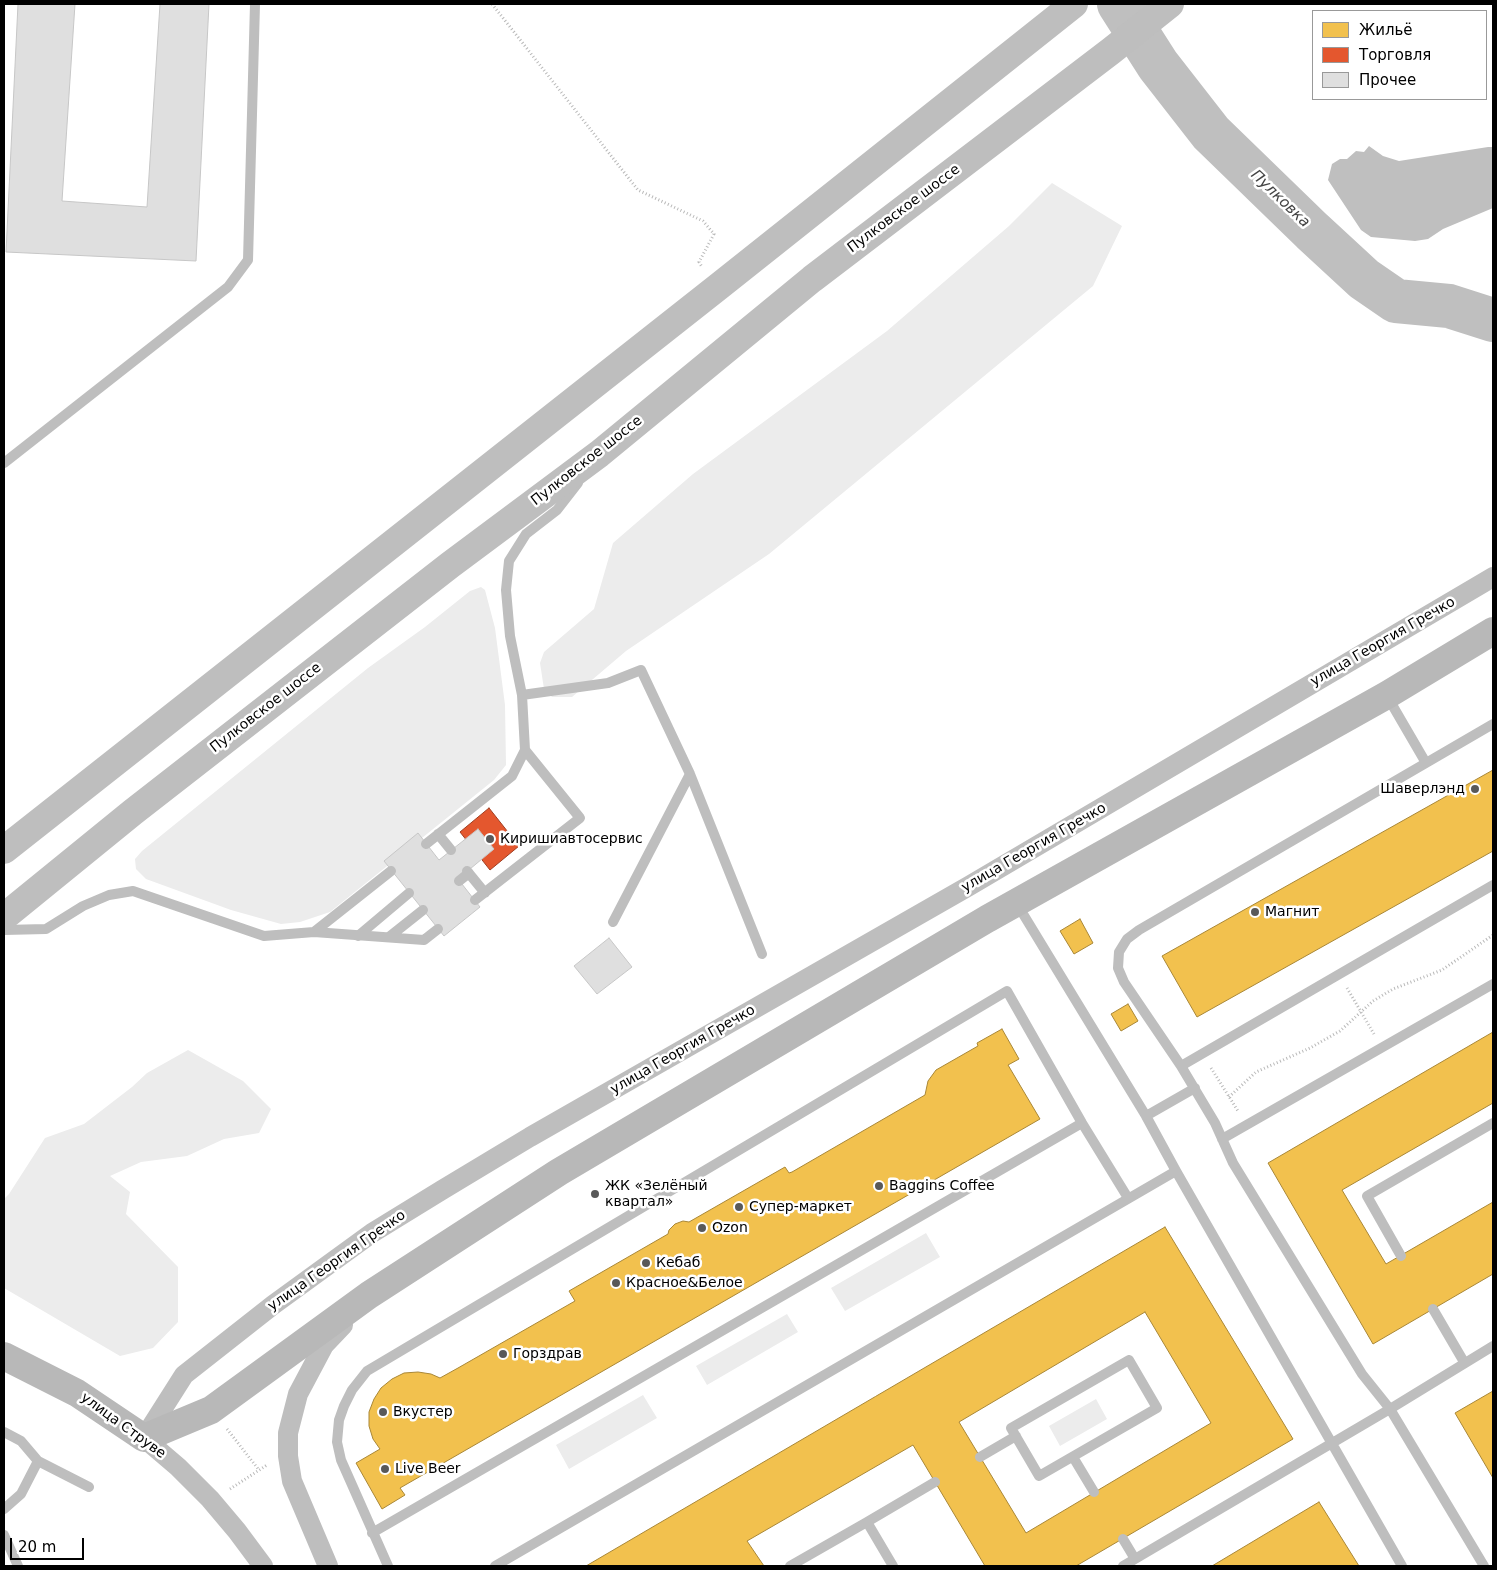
<!DOCTYPE html>
<html>
<head>
<meta charset="utf-8">
<style>
	body { margin:0 }
	#map { position:relative; width:1497px; height:1570px; overflow:hidden; background:#fff; font-family:"DejaVu Sans",sans-serif }
	canvas { display:block }
	.frame { position:absolute; inset:0; border:5px solid #000; pointer-events:none }
	.legend { position:absolute; left:1312px; top:10px; width:175px; height:90px; box-sizing:border-box; background:#fff; border:1px solid #999; margin:0; padding:6px 9px; list-style:none; font-size:15px; color:#000 }
	.legend li { display:flex; align-items:center; gap:10px; height:25px }
	.legend b { width:25px; border:1px solid #999 }
	.scale { position:absolute; left:10px; top:1538px; width:74px; height:22px; box-sizing:border-box; border:2px solid #000; border-top:0; padding-left:6px; font-size:15px; line-height:18px; white-space:nowrap; color:#000; -webkit-text-stroke:4px #fff; paint-order:stroke }
</style>
</head>
<body>
<div id="map">
<canvas width="1497" height="1570"></canvas>
<div class="frame"></div>
<ul class="legend">
<li><b style="height:14px;background:#f2c14e"></b>Жильё</li>
<li><b style="height:14px;background:#e4572e"></b>Торговля</li>
<li><b style="height:14px;background:#dfdfdf"></b>Прочее</li>
</ul>
<div class="scale">20 m</div>
</div>
<script>
const g = document.querySelector('canvas').getContext('2d');
g.lineJoin = 'round';
function fillPath(path, color) { g.fillStyle = color; g.fill(path, 'evenodd'); }
const toPath = rows => new Path2D(rows.map(r => 'M' + r).join(''));
function trace(path, color, width, dash) { g.strokeStyle = color; g.lineWidth = width; g.lineCap = dash ? 'butt' : 'round'; g.setLineDash(dash || []); g.stroke(path); }
function write(font, color, halo, rows, align = 'center') {
  g.font = font + ' "DejaVu Sans",sans-serif'; g.lineWidth = 5; g.setLineDash([]); g.textBaseline = 'middle'; g.strokeStyle = halo; g.fillStyle = color; for (const [text, x, y, turn = 0] of rows) {
    g.save(); g.translate(x, y); g.rotate((+turn || 0) * Math.PI / 180); g.textAlign = isNaN(turn) ? turn : align; if (halo) g.strokeText(text, 0, 0); g.fillText(text, 0, 0); g.restore();
  }
}
fillPath(toPath([
	[1052,183,1122,226,1093,286,769,554,626,651,572,697,552,697,544,689,540,663,544,652,594,609,613,543,693,474,887,331,1009,226],
	[481,587,485,590,495,628,505,705,506,765,494,780,330,912,300,922,281,924,231,910,146,879,136,869,135,859,142,851,368,668,425,627,470,591],
	[188,1050,243,1081,271,1109,259,1133,224,1139,187,1156,141,1162,110,1176,130,1192,126,1214,178,1267,178,1322,153,1348,120,1356,4,1288,4,1199,9,1194,45,1138,84,1124,132,1087,147,1073],
	[926,1233,940,1257,845,1311,831,1288],
	[787,1314,798,1332,707,1385,696,1366],
	[643,1395,657,1418,569,1469,556,1445],
	[1096,1399,1107,1419,1060,1446,1049,1426]
]), '#ececec');
fillPath(toPath([
	[1369,146,1383,156,1399,161,1488,147,1493,147,1493,208,1443,229,1428,239,1415,241,1371,237,1361,230,1328,180,1332,164,1340,159,1347,159,1356,151,1364,152]
]), '#bfbfbf');
const homes = toPath([
	[1493,770,1493,851,1197,1017,1162,956,1493,770],
	[1080,919,1093,943,1074,954,1060,931,1080,919],
	[1128,1004,1138,1021,1121,1031,1111,1014,1128,1004],
	[1002,1029,1019,1059,1008,1065,1040,1119,400,1488,405,1495,382,1509,356,1463,380,1449,373,1439,369,1426,369,1412,374,1399,381,1388,392,1379,404,1373,418,1372,431,1374,440,1378,458,1368,575,1301,569,1291,668,1234,669,1230,675,1224,683,1221,689,1222,785,1167,789,1173,792,1172,925,1095,928,1081,936,1070,978,1046,977,1043,1002,1029],
	[1493,1032,1493,1103,1342,1190,1386,1264,1493,1202,1493,1274,1373,1344,1268,1163,1493,1032],
	[1165,1227,1293,1439,1076,1566,985,1566,913,1445,747,1541,764,1566,586,1566,1165,1227],
	[1145,1312,1211,1423,1026,1533,959,1422,1145,1312],
	[1493,1391,1493,1478,1455,1413,1493,1391],
	[1319,1502,1359,1566,1212,1566,1319,1502]
]);
fillPath(homes, '#f2c14e');
trace(homes, '#a98737', 1);
const shops = toPath([
	[489,808,519,846,490,870,460,832,489,808]
]);
fillPath(shops, '#e4572e');
trace(shops, '#a03d20', 1);
trace(toPath([
	[1119,4,1158,65,1211,133,1312,231,1364,279,1396,301,1449,306,1493,320]
]), '#bfbfbf', 44);
const building = toPath([
	[18,4,75,4,62,201,147,207,160,4,209,4,196,261,6,252,18,4],
	[478,829,494,849,458,879,480,907,444,936,384,861,418,833,439,860,478,829],
	[609,938,632,967,597,994,574,966,609,938]
]);
fillPath(building, '#dfdfdf');
trace(building, '#c7c7c7', 1);
trace(toPath([
	[492,4,638,190,703,221,714,234,699,262,702,267],
	[1347,988,1374,1034],
	[1211,1068,1238,1111],
	[1229,1097,1256,1072,1310,1048,1340,1031,1373,1001,1393,989,1442,970,1493,935],
	[227,1429,259,1470],
	[230,1489,267,1465]
]), '#b9b9b9', 3, [1, 2.5]);
trace(toPath([
	[4,463,228,287,248,260,255,4],
	[522,695,608,683,641,670,690,774,762,954],
	[1387,696,1426,763],
	[438,834,451,850],
	[426,844,512,776,525,750,522,695,510,636,506,590,509,561,526,534,557,510,578,483],
	[467,871,485,893],
	[459,881,469,873],
	[475,900,580,818,525,750],
	[1017,904,1146,1116,1176,1171,1402,1566],
	[613,922,690,774],
	[4,930,46,929,83,906,109,895,133,891,264,936,314,932,424,940,438,929],
	[314,932,391,871],
	[358,936,409,893],
	[389,937,423,910],
	[1181,1066,1493,885],
	[1146,1116,1195,1088],
	[1222,1139,1493,984],
	[1401,1256,1367,1196,1493,1123],
	[1433,1309,1464,1362],
	[1129,1360,1157,1408,1039,1476,1011,1428,1129,1360],
	[4,1432,21,1441,38,1461,89,1487],
	[980,1457,1016,1436],
	[1073,1457,1094,1492],
	[4,1509,21,1494,38,1461],
	[372,1533,1082,1123],
	[4,1535,18,1566],
	[1123,1539,1135,1559],
	[388,1566,341,1460,337,1442,339,1420,344,1406,352,1390,367,1371,1007,991,1082,1123,1128,1198],
	[495,1566,1176,1171],
	[790,1566,867,1522],
	[893,1566,867,1522,935,1482],
	[1123,1566,1390,1409,1493,1346],
	[1484,1566,1390,1409,1362,1374,1233,1163,1215,1123,1181,1066,1124,982,1118,968,1119,952,1127,939,1139,930,1493,724]
]), '#bebebe', 10);
trace(toPath([
	[263,1566,237,1531,210,1499,178,1467,144,1438,184,1375,273,1305,372,1233,442,1190,530,1137,969,886,1493,577],
	[328,1566,292,1481,288,1456,288,1433,298,1394,324,1345,343,1325]
]), '#bebebe', 20);
trace(toPath([
	[4,1356,77,1393,144,1438,211,1410,369,1295,559,1172,987,919,1387,695,1493,631]
]), '#b8b8b8', 28);
trace(toPath([
	[4,850,718,287,1074,4],
	[4,917,133,812,450,565,599,454,812,279,1111,51,1170,4]
]), '#bebebe', 28);
for (const [x, y, r, color] of [
	[1475,789,5,"#595959"],
	[490,839,5,"#595959"],
	[1255,912,5,"#595959"],
	[879,1186,5,"#595959"],
	[595,1194,5,"#595959"],
	[739,1207,5,"#595959"],
	[702,1228,5,"#595959"],
	[646,1263,5,"#595959"],
	[616,1283,5,"#595959"],
	[503,1354,5,"#595959"],
	[383,1412,5,"#595959"],
	[385,1469,5,"#595959"]
]) { const dot = new Path2D(); dot.arc(x, y, r, 0, 2 * Math.PI); g.fillStyle = color; g.fill(dot); trace(dot, '#fff', 2); }
write('14px', '#000', '#fff', [
	["Пулковское шоссе",904,209,-37],
	["Пулковское шоссе",587,461,-38],
	["улица Георгия Гречко",1383,642,-30],
	["Пулковское шоссе",266,708,-38],
	["улица Георгия Гречко",1034,848,-30],
	["улица Георгия Гречко",683,1050,-30],
	["улица Георгия Гречко",337,1261,-35],
	["улица Струве",123,1426,36]
]);
write('14px', '#000', '#fff', [
	["Шаверлэнд",1465,789,"right"],
	["Киришиавтосервис",500,839],
	["Магнит",1265,912],
	["ЖК «Зелёный",605,1186],
	["квартал»",605,1202],
	["Baggins Coffee",889,1186],
	["Супер-маркет",749,1207],
	["Ozon",712,1228],
	["Кебаб",656,1263],
	["Красное&Белое",626,1283],
	["Горздрав",513,1354],
	["Вкустер",393,1412],
	["Live Beer",395,1469]
], 'left');
write('italic 15px', '#444', '#fff', [
	["Пулковка",1280,199,44]
]);
</script>
</body>
</html>
